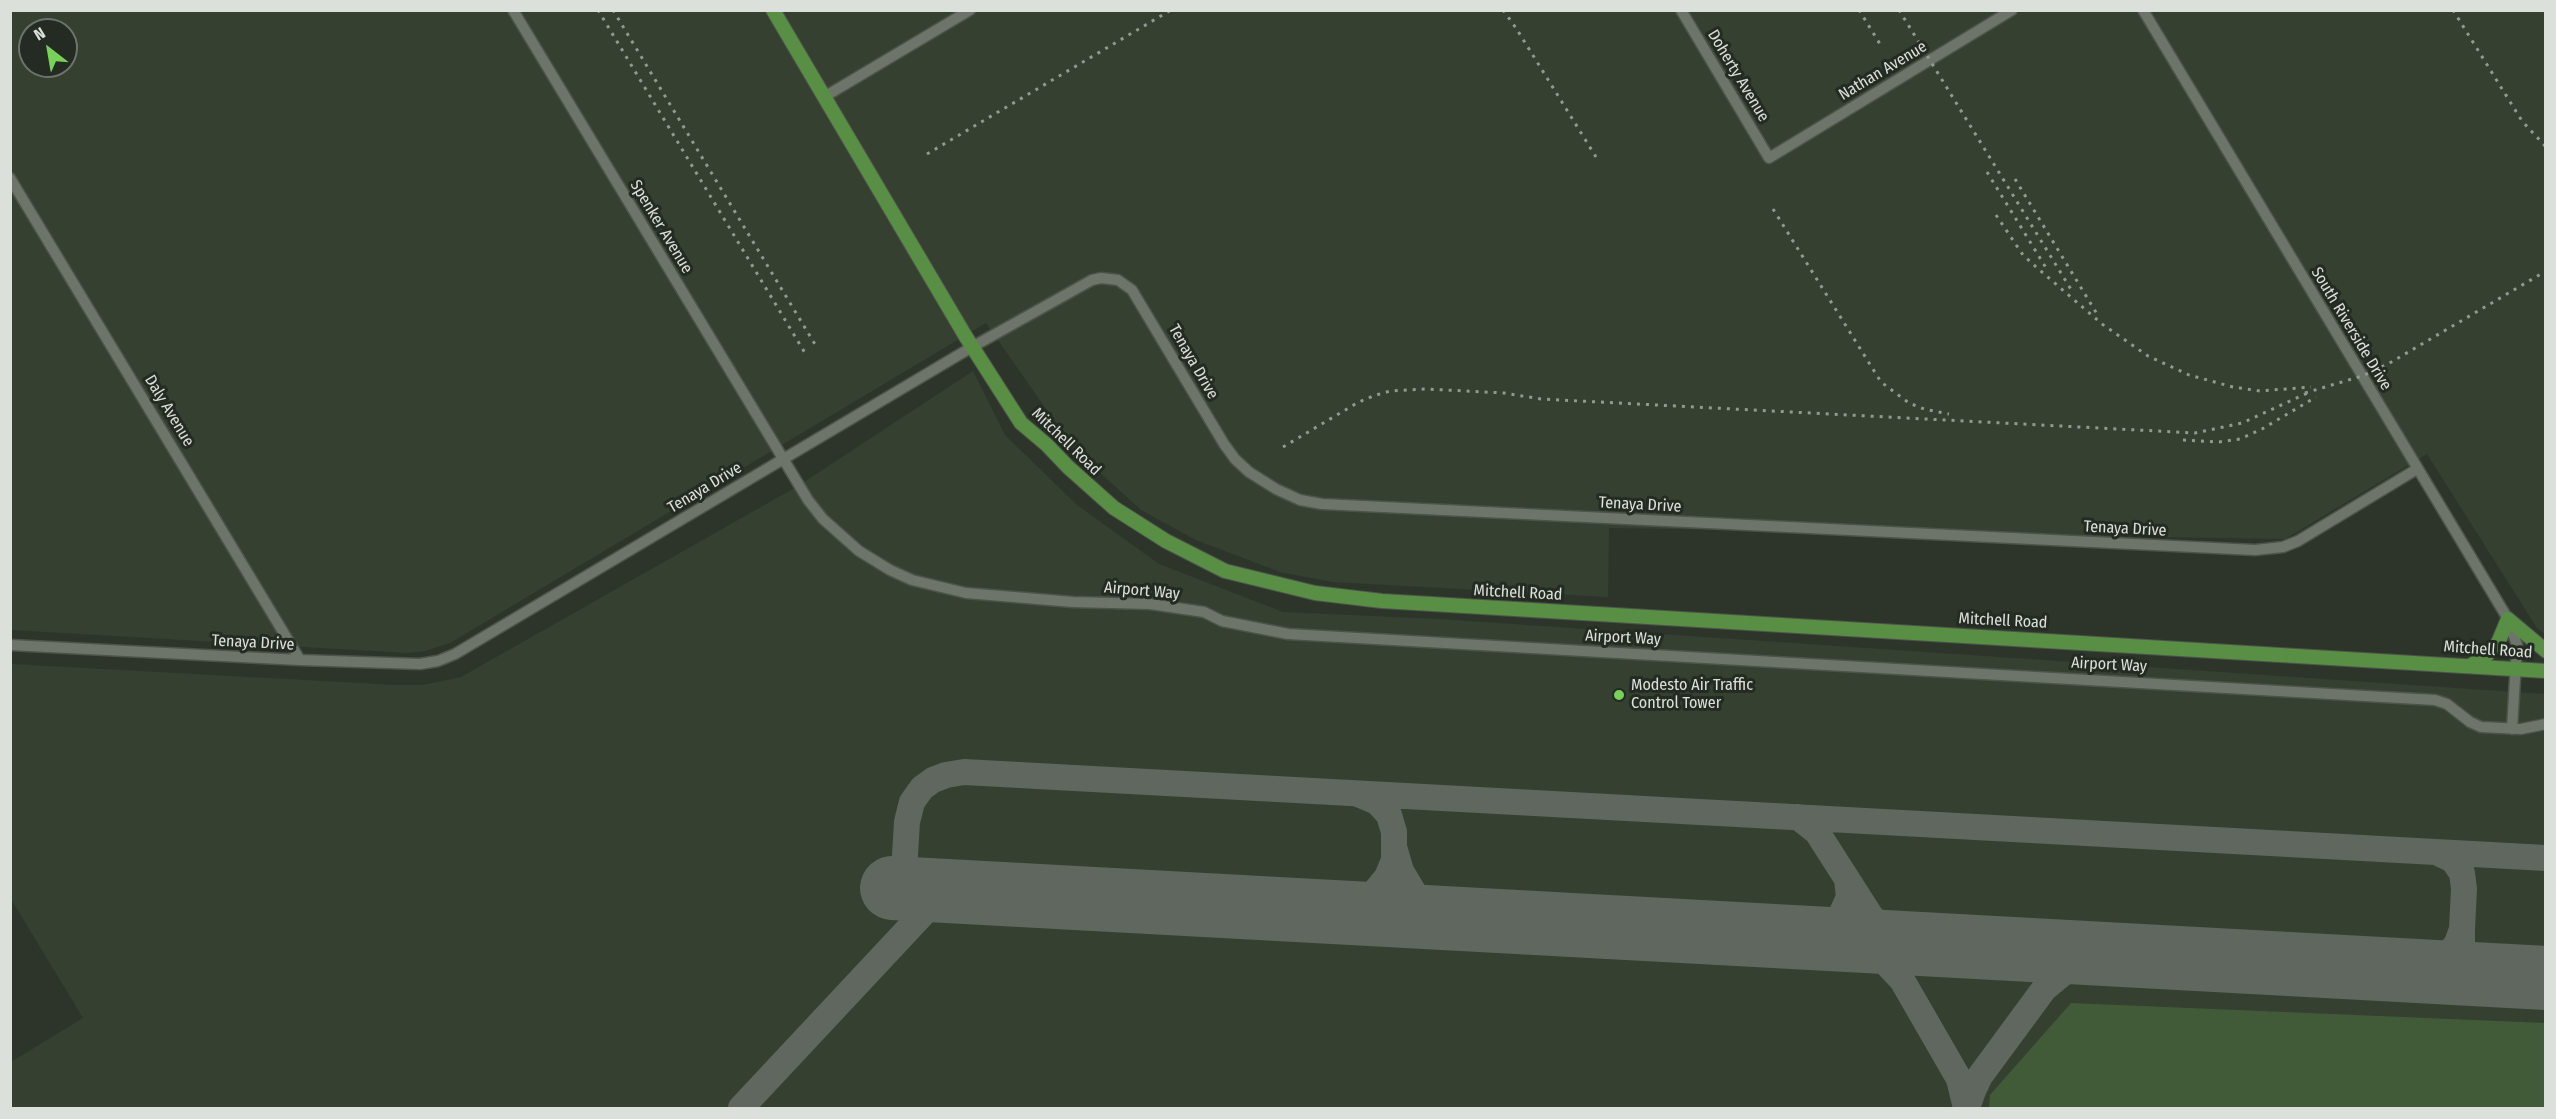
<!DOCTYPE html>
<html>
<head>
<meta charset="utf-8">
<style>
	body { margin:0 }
	#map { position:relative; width:2556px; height:1119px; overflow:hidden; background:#2d352b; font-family:"Fira Sans Condensed",sans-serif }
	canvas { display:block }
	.frame { position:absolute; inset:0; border:12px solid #dbe0da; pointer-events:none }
	.north { position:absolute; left:18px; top:18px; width:60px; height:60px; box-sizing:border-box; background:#242b22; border:2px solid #6d736c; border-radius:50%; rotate:329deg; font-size:16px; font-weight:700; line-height:24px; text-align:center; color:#dbe0da }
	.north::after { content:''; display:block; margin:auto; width:21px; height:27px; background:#78d259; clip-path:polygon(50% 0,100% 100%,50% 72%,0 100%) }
</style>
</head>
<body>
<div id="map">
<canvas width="2556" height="1119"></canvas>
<div class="frame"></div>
<div class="north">N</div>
</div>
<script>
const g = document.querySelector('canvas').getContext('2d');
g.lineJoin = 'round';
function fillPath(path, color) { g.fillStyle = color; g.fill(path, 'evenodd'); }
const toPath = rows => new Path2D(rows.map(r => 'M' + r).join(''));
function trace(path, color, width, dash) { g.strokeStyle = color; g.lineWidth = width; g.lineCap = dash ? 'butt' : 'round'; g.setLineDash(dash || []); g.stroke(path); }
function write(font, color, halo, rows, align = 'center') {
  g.font = font + ' "Fira Sans Condensed",sans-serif'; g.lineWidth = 6; g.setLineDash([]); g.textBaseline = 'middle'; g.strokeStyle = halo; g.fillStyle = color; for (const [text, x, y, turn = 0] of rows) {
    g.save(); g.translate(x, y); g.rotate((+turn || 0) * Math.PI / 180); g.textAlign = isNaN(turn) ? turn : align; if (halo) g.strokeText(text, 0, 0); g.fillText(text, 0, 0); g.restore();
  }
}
fillPath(toPath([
	[10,11,2545,11,2545,634,2537,628,2427,454,2285,539,1609,528,1608,597,1332,582,1280,572,1196,540,1141,510,1074,449,986,323,450,643,425,651,408,653,11,630],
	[30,30,66,30,66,66,30,66],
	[973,371,1005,435,1077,505,1159,564,1283,612,1439,619,2545,694,2545,1091,2390,1108,11,1108,11,1062,83,1018,11,899,11,664,396,685,423,685,461,677,798,486]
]), '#354031');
fillPath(toPath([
	[2071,1003,2545,1023,2545,1108,1989,1108,1990,1095]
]), '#415b39');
trace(toPath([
	[1798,817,1817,832,1870,915,1880,927,1898,938,1924,944],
	[1395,850,1401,871,1417,898,1432,912,1454,918],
	[903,888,907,822,912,802,922,788,933,780,946,775,964,772,2546,858],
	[1332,912,1351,907,1374,893,1387,877,1394,860,1394,832,1389,815,1377,802,1358,794],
	[2462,929,2462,945,2469,959,2478,968,2495,975],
	[1804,937,1824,932,1840,917,1849,897,1847,879],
	[1834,939,1867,950,1886,963,1902,980,1959,1079,1966,1108],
	[2414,971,2430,967,2447,957,2457,943,2462,929,2464,889,2462,873,2453,860,2436,852],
	[741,1108,944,891],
	[1967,1108,1973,1091,1980,1076,2044,989,2062,974,2077,965,2118,955]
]), '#60675e', 26);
trace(toPath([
	[892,888,2546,978]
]), '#60675e', 64);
const minor = toPath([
	[513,10,808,500,823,519,859,551,890,570,912,580,966,593,1073,602,1150,604,1204,612,1222,621,1288,634,2435,700,2447,704,2470,722,2481,727,2521,729,2546,724],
	[1681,10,1769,158,2012,10],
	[2143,10,2508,619,2517,645,2512,729],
	[824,97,970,10],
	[10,178,300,660],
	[10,645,300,660,420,664,438,661,455,654,972,347,1092,280,1101,278,1118,280,1132,290,1224,444,1235,459,1249,472,1276,489,1300,500,1322,504,2255,550,2283,547,2298,541,2417,469]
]);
const major = toPath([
	[773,10,966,337,1021,423,1047,445,1068,467,1114,508,1166,541,1225,571,1315,593,1382,601,2546,671],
	[2470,666,2486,656,2498,643,2508,619,2546,651]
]);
trace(minor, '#4d534b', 13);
trace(major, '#4d534b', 16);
trace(minor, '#6d756b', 10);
trace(major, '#598f44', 14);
trace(toPath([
	[598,10,805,353],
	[613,10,816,346],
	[1503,10,1516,28,1596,157],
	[1859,10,1880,44],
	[1899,10,2072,291],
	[2453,10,2522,121,2546,147],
	[927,154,1171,10],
	[1987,172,2048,271],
	[2015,179,2097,314],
	[1773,209,1881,382,1909,403,1924,409,1949,414],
	[1996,215,2023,255,2035,266,2102,324,2148,356,2189,375,2233,387,2260,391,2311,387],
	[2305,393,2362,376,2388,364,2546,271],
	[2183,440,2219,442,2240,439,2262,429,2316,397],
	[1283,447,1357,403,1373,396,1390,391,1426,389,1504,393,1541,399,2195,433,2242,423,2312,391]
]), '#929991', 3, [3, 6]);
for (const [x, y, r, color] of [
	[1619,695,6,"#78d259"]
]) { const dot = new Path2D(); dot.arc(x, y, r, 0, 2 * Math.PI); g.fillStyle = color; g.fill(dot); trace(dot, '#242b22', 2); }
write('16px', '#dbe0da', '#242b22', [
	["Nathan Avenue",1883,71,-31],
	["Doherty Avenue",1738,76,59],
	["Spenker Avenue",661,227,59],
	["South Riverside Drive",2351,329,59],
	["Tenaya Drive",1193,362,60],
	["Daly Avenue",169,411,59],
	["Mitchell Road",1066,442,44],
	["Tenaya Drive",705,488,-31],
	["Tenaya Drive",1640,505,3],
	["Tenaya Drive",2125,529,3],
	["Airport Way",1142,591,5],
	["Mitchell Road",1518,593,3],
	["Mitchell Road",2003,621,3],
	["Airport Way",1623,638,3],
	["Tenaya Drive",253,643,3],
	["Mitchell Road",2488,650,4],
	["Airport Way",2109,665,3]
]);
write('16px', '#dbe0da', '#242b22', [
	["Modesto Air Traffic",1631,686],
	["Control Tower",1631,704]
], 'left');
</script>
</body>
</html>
